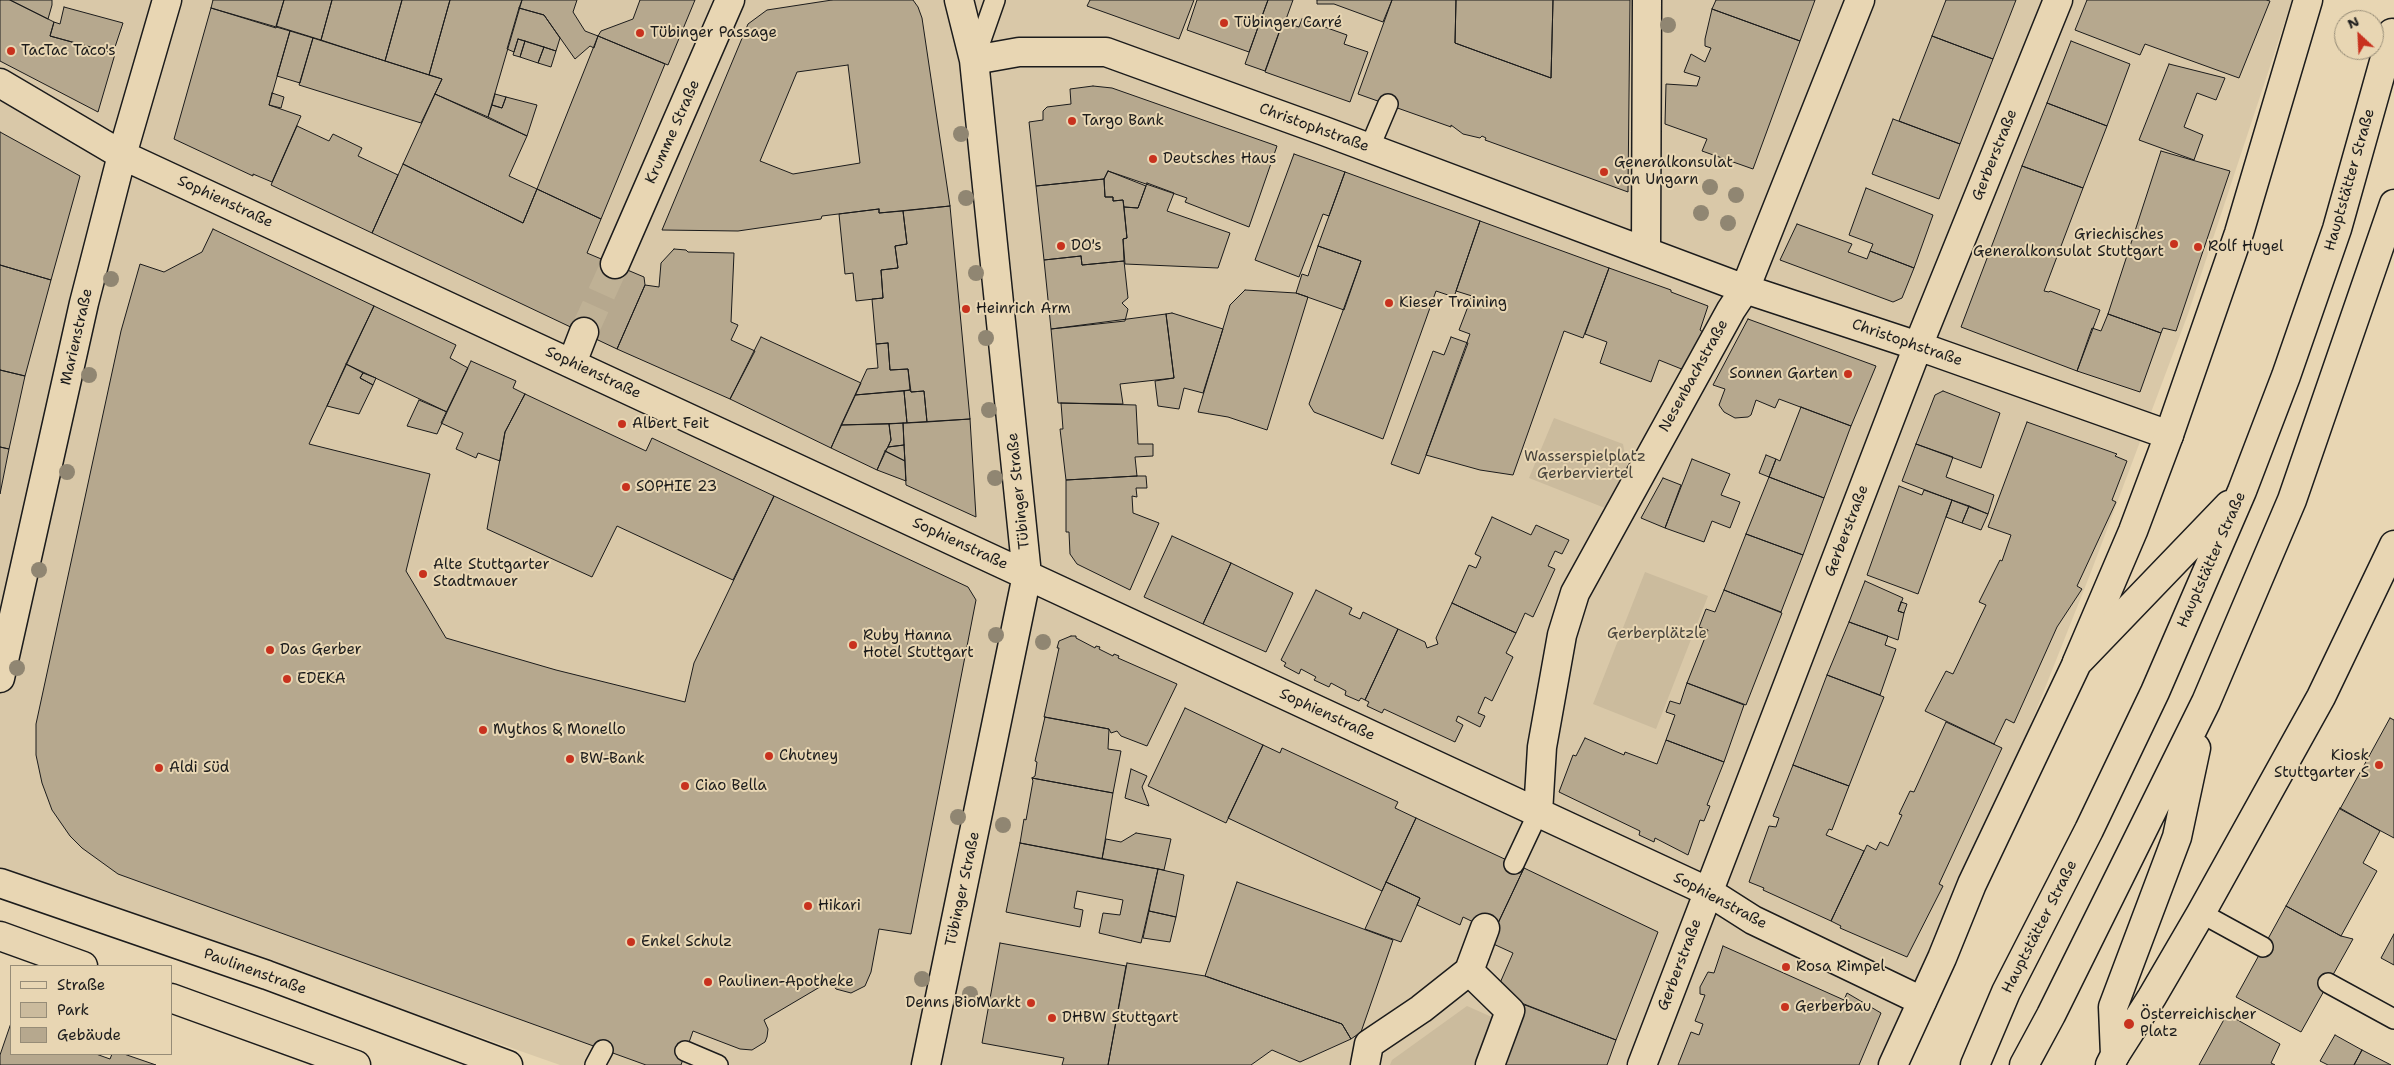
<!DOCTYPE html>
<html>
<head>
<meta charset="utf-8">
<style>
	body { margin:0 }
	#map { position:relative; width:2394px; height:1065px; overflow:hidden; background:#e8d6b3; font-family:"Shantell Sans",sans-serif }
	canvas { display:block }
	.legend { position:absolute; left:10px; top:965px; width:162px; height:90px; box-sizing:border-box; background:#e8d6b3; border:1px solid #968c77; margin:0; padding:6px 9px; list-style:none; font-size:15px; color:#1c1c1c }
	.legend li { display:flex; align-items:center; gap:10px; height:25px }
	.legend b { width:25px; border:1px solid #968c77 }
	.north { position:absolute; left:2334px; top:10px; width:50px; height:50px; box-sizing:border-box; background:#e8d6b3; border:1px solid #968c77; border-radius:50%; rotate:335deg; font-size:14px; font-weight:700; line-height:20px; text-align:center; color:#1c1c1c }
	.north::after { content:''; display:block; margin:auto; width:18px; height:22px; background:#c8321e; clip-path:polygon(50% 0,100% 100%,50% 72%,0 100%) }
</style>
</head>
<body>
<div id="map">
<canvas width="2394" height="1065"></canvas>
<ul class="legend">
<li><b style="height:6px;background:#e8d6b3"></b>Straße</li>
<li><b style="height:14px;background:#cbbb9d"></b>Park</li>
<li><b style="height:14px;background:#b6a88e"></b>Gebäude</li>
</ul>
<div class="north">N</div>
</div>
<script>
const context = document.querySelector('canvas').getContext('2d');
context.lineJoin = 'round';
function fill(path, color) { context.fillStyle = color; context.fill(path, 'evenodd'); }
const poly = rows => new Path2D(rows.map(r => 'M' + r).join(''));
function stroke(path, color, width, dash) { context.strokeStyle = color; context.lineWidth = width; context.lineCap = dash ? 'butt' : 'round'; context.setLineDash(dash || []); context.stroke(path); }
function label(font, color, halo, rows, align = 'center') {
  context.font = font + ' "Shantell Sans",sans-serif'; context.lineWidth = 4; context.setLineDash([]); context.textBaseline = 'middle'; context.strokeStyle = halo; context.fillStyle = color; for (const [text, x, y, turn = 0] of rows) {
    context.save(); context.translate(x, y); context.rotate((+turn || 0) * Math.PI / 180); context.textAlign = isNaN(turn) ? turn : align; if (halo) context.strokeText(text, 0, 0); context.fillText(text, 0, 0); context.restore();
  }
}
fill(poly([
	[0,0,2292,0,2188,314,2091,572,1908,1034,1894,1065,560,1065,0,868]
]), '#d9c8a8');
fill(poly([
	[1554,418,1623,444,1628,470,1610,510,1529,478],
	[1645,572,1708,596,1656,729,1593,704],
	[1467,1006,1494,1018,1477,1065,1390,1065,1392,1060]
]), '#cbbb9d');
const building = poly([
	[0,0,10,0,54,22,50,36,115,54,98,112,0,61,0,0],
	[10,0,52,0,52,5,48,19,10,0],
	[213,0,284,0,276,28,211,8,213,0],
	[284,0,332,0,321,40,276,26,284,0],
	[332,0,402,0,385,61,321,40,332,0],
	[402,0,450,0,429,75,385,61,402,0],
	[450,0,522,0,488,117,435,94,442,79,429,75,450,0],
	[522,0,577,0,573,12,585,31,598,36,594,48,590,46,575,59,544,15,519,8,522,0],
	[640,0,695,0,668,65,598,36,601,31,633,19,640,0],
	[832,0,913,0,918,7,922,18,950,206,879,213,879,209,822,216,821,219,738,231,662,230,748,24,767,10,832,0],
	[848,65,860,163,793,174,760,161,797,72,848,65],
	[1090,0,1194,0,1179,39,1087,6,1090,0],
	[1197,0,1268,0,1249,52,1187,30,1197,0],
	[1268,0,1293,0,1285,22,1282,24,1262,16,1268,0],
	[1317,0,1392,0,1383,22,1334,4,1317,4,1317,0],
	[1392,0,1456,0,1455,43,1551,78,1553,0,1630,0,1628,192,1485,140,1486,138,1482,136,1480,138,1463,134,1451,125,1451,127,1358,94,1392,0],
	[1456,0,1553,0,1551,78,1455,43,1456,0],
	[1716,0,1815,0,1800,41,1712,9,1716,0],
	[1946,0,2016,0,1993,59,1932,36,1946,0],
	[2087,0,2266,0,2270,1,2239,78,2145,44,2140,55,2075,30,2087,0],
	[64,7,123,23,113,53,50,36,54,22,60,24,64,7],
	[211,8,290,31,269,105,301,116,272,182,253,174,253,176,174,139,211,8],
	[519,8,544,15,560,38,556,51,518,39,514,52,507,49,519,8],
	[1712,9,1800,41,1753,169,1702,151,1707,139,1665,124,1666,84,1697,86,1700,77,1684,72,1691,54,1705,62,1711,48,1705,46,1705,39,1712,9],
	[1262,16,1282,24,1265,71,1245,64,1262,16],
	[1302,19,1347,35,1344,44,1368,52,1350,102,1265,72,1283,22,1299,27,1302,19],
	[290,31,313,38,300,83,277,76,290,31],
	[598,36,665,64,601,219,537,189,598,36],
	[1932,36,1993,59,1960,144,1899,121,1932,36],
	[313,38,442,79,421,123,299,85,313,38],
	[518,39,525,41,520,57,513,55,518,39],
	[525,41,544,47,538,63,520,57,525,41],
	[2071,41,2130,64,2107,126,2047,103,2071,41],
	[544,47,556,51,551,67,538,63,544,47],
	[2169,64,2225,78,2216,100,2197,93,2184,127,2203,135,2194,160,2139,140,2169,64],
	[1093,86,1112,88,1277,146,1249,227,1185,202,1187,198,1108,171,1104,179,1036,186,1029,122,1043,120,1043,111,1047,107,1071,104,1070,89,1093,86],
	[272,93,284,97,281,108,269,105,272,93],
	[435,94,527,136,509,176,537,189,523,223,403,164,435,94],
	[495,94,506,97,502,108,492,105,495,94],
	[506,97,537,105,527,136,488,117,492,105,502,108,506,97],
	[2047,103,2107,126,2083,188,2022,166,2047,103],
	[1893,119,1960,144,1939,199,1872,174,1893,119],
	[297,126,329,141,333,134,362,148,358,156,398,175,372,233,271,185,297,126],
	[0,132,80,176,51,280,0,265,0,132],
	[2161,151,2230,171,2176,331,2163,328,2161,333,2108,314,2161,151],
	[1294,154,1345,172,1329,216,1323,214,1299,277,1255,260,1294,154],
	[403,164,523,223,537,189,601,219,587,253,644,277,645,285,617,349,372,233,403,164],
	[2022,166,2083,188,2044,291,2049,292,2050,291,2100,310,2077,371,1961,327,2022,166],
	[1108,171,1146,186,1138,208,1124,207,1123,200,1113,201,1113,197,1105,197,1104,179,1108,171],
	[1345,172,1480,221,1454,297,1436,291,1383,439,1314,412,1309,404,1361,261,1318,246,1345,172],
	[1104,179,1105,197,1113,197,1113,201,1123,200,1127,238,1123,239,1124,261,1082,265,1081,256,1044,260,1036,186,1104,179],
	[1147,183,1174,193,1167,211,1230,233,1218,268,1125,264,1123,239,1127,238,1124,207,1138,208,1147,183],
	[1866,188,1933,215,1914,268,1870,251,1873,244,1849,235,1866,188],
	[950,206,970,419,927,422,924,391,911,392,908,369,890,370,888,343,876,344,872,299,883,298,881,270,898,268,895,246,907,244,903,211,950,206],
	[879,209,879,213,903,211,907,244,895,246,898,268,881,270,883,298,856,301,853,273,845,274,839,214,879,209],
	[1480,221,1609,268,1583,338,1564,331,1513,475,1480,470,1426,455,1470,334,1459,330,1472,296,1456,291,1480,221],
	[1797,224,1852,244,1848,252,1867,259,1870,251,1914,268,1902,298,1893,302,1780,260,1797,224],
	[213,229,374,306,309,444,430,474,406,571,446,638,556,670,685,702,694,663,774,496,968,587,976,600,911,934,879,929,871,972,865,986,851,993,836,989,830,981,764,1020,768,1029,767,1037,765,1042,752,1050,740,1049,693,1031,681,1065,646,1065,118,874,82,848,70,836,52,810,42,783,36,755,36,724,121,331,140,264,164,272,202,252,213,229],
	[1318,246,1361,261,1344,310,1296,293,1302,274,1308,276,1318,246],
	[674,249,686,250,688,252,734,253,731,322,738,325,731,340,755,351,730,399,617,349,645,285,659,287,661,263,674,249],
	[1081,256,1082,265,1124,261,1128,298,1122,303,1128,309,1125,321,1051,329,1044,260,1081,256],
	[0,265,51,280,25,376,0,370,0,265],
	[1609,268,1671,290,1671,292,1708,306,1700,330,1703,332,1684,370,1659,360,1651,382,1600,363,1607,342,1585,334,1609,268],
	[1245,290,1296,293,1308,297,1267,430,1228,417,1198,412,1230,305,1245,290],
	[374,306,456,345,450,358,468,368,447,412,346,364,374,306],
	[1172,313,1223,329,1203,393,1184,388,1179,409,1158,406,1155,381,1174,378,1166,314,1172,313],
	[1166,314,1174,378,1120,384,1123,404,1058,403,1051,329,1166,314],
	[2108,314,2161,333,2140,392,2077,371,2092,328,2101,331,2108,314],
	[1748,319,1876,366,1851,426,1779,399,1775,408,1756,400,1751,415,1748,417,1735,418,1724,412,1719,405,1725,389,1713,385,1748,319],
	[761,337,861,383,831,448,730,399,761,337],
	[1451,337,1468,343,1419,474,1391,464,1433,351,1444,355,1451,337],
	[888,343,890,370,908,369,910,390,855,395,867,369,878,368,876,344,888,343],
	[471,361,516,381,513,388,525,394,505,432,500,461,478,453,476,458,456,449,463,433,441,423,471,361],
	[346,364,363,373,360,378,373,385,359,414,327,406,346,364],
	[0,370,25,376,9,449,0,447,0,370],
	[363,373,376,378,373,385,360,378,363,373],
	[910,390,911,392,924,391,927,422,907,423,904,391,910,390],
	[904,391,907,423,841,425,855,395,904,391],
	[1943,391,2000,413,1981,468,1916,444,1935,395,1943,391],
	[525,394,646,451,652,438,774,496,733,580,617,526,592,577,487,529,505,432,525,394],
	[419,400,447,412,437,434,407,426,419,400],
	[1061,403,1136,405,1138,444,1153,444,1153,456,1135,457,1137,476,1066,480,1060,429,1063,429,1061,403],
	[1801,407,1851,426,1824,498,1769,477,1776,459,1780,461,1801,407],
	[970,419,976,517,906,485,903,423,970,419],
	[2027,422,2117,454,2115,456,2127,461,2112,500,2116,502,2077,586,2082,589,2057,627,2014,723,2006,719,1994,744,1925,711,1946,671,1953,674,1986,605,1979,602,2000,560,2002,561,2011,535,1988,527,2027,422],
	[903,423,904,445,888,447,891,440,889,424,903,423],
	[889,424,891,440,877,470,831,448,841,425,889,424],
	[1916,444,1953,457,1946,477,1994,495,1988,514,1902,481,1916,444],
	[904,445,905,461,885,451,888,447,904,445],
	[0,447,9,449,0,494,0,447],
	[885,451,905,461,906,481,877,470,885,451],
	[1766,455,1776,459,1769,477,1759,473,1766,455],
	[1692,459,1730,474,1721,495,1740,502,1730,528,1712,521,1704,542,1665,528,1692,459],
	[1137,476,1146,476,1147,488,1136,488,1137,497,1132,496,1133,513,1159,523,1130,590,1077,564,1070,554,1069,532,1066,532,1066,480,1137,476],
	[1769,477,1824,498,1803,555,1746,534,1769,477],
	[1663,478,1681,485,1665,528,1641,518,1663,478],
	[1899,486,1922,495,1924,490,1952,500,1918,594,1867,575,1899,486],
	[1952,500,1969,506,1962,523,1946,517,1952,500],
	[1969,506,1988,514,1981,530,1962,523,1969,506],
	[1492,517,1531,535,1536,525,1569,540,1562,554,1555,551,1548,566,1555,569,1533,617,1525,613,1516,633,1452,603,1469,565,1476,568,1481,557,1475,554,1492,517],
	[1746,534,1803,555,1781,612,1724,590,1746,534],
	[1172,536,1231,563,1203,624,1144,597,1172,536],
	[1231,563,1293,593,1266,652,1203,624,1231,563],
	[1865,581,1903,598,1898,611,1904,613,1898,640,1849,622,1865,581],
	[1316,590,1352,608,1349,614,1360,619,1363,612,1398,629,1365,700,1361,698,1359,701,1345,695,1346,691,1331,683,1329,687,1314,680,1316,677,1301,669,1299,674,1284,666,1286,663,1281,660,1316,590],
	[1724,590,1782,613,1746,705,1687,683,1708,630,1699,627,1706,609,1715,612,1724,590],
	[1901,602,1907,604,1904,613,1898,611,1901,602],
	[1452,603,1516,633,1506,653,1513,657,1492,701,1485,697,1478,713,1485,716,1480,727,1458,716,1456,721,1463,725,1455,742,1384,709,1382,713,1367,706,1369,702,1365,700,1398,629,1425,642,1427,648,1438,644,1436,638,1452,603],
	[1849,622,1888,636,1885,645,1896,649,1880,695,1827,675,1849,622],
	[1071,636,1076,636,1076,638,1095,648,1096,646,1100,647,1099,649,1113,656,1114,654,1119,656,1118,658,1177,684,1147,746,1121,736,1117,731,1111,733,1109,729,1044,717,1059,648,1057,648,1059,641,1071,636],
	[1827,675,1884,697,1849,786,1793,765,1827,675],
	[1687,683,1744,705,1724,762,1666,740,1675,715,1666,712,1670,701,1680,704,1687,683],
	[1185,708,1263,745,1226,823,1148,786,1185,708],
	[1045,717,1109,729,1108,749,1121,751,1113,793,1032,778,1035,776,1037,762,1035,761,1045,717],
	[2390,718,2394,720,2394,838,2340,809,2390,718],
	[1946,722,2002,748,1939,884,1943,886,1907,957,1840,928,1841,926,1831,921,1867,845,1876,850,1880,842,1888,846,1902,815,1899,814,1910,791,1914,792,1946,722],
	[1585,738,1624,755,1625,752,1657,764,1666,740,1724,762,1707,805,1710,806,1704,821,1700,820,1688,855,1655,838,1654,842,1639,835,1640,831,1559,792,1573,755,1576,756,1585,738],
	[1263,745,1280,753,1282,748,1398,802,1395,808,1416,818,1382,891,1228,818,1263,745],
	[1793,765,1849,786,1832,830,1829,829,1826,835,1864,851,1831,921,1763,890,1764,888,1749,882,1769,826,1776,827,1779,818,1773,816,1793,765],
	[1131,769,1147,776,1142,787,1149,806,1125,798,1131,769],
	[1032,778,1113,793,1102,859,1020,843,1024,819,1026,820,1033,781,1032,778],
	[2340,808,2380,831,2363,863,2377,871,2341,936,2286,906,2340,808],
	[1416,818,1524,868,1494,932,1463,917,1460,925,1417,905,1420,898,1386,882,1416,818],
	[1136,833,1171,839,1164,870,1102,859,1106,839,1121,842,1136,833],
	[1020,843,1158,869,1141,943,1099,933,1103,913,1120,915,1123,900,1077,891,1074,908,1083,910,1080,927,1006,912,1020,843],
	[1524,868,1658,932,1616,1040,1506,997,1500,983,1513,953,1489,942,1524,868],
	[1158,869,1184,875,1176,917,1149,911,1158,869],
	[1237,882,1393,940,1361,1032,1351,1039,1342,1024,1205,976,1237,882],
	[1386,882,1420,898,1401,942,1365,929,1386,882],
	[2286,906,2341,936,2353,939,2301,1032,2236,997,2286,906],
	[1149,911,1176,917,1170,942,1143,938,1149,911],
	[2394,934,2394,965,2381,958,2394,934],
	[1000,943,1126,966,1108,1065,1062,1065,1064,1058,982,1043,1000,943],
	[1723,946,1844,1000,1847,993,1881,1013,1859,1065,1678,1065,1691,1032,1699,1035,1703,1024,1695,1021,1705,995,1700,994,1700,987,1708,972,1714,973,1723,946],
	[1127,963,1205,976,1342,1024,1351,1039,1300,1062,1272,1050,1251,1065,1108,1065,1127,963],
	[1525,1005,1616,1040,1607,1065,1496,1065,1511,1041,1525,1005],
	[2227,1014,2280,1044,2271,1063,2275,1065,2199,1065,2227,1014],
	[11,1023,11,1054,96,1054,110,1059,112,1054,124,1054,156,1065,0,1065,0,1055,11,1023],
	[2335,1035,2362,1050,2354,1065,2328,1065,2320,1061,2335,1035],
	[2362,1050,2391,1065,2354,1065,2362,1050]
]);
fill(building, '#b6a88e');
stroke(building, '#1c1c1c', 1);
stroke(poly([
	[584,332,615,264]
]), '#bfb195', 28, [28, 14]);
const lane = poly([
	[974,60,995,0],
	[1369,149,1388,104],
	[1514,864,1538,813],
	[2201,913,2263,947],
	[2328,983,2394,1019],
	[685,1051,718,1065],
	[595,1065,603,1050]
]);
const street = poly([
	[974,60,1019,52,1106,52,1324,131,1745,289,1918,346,2169,435],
	[0,83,122,155,1709,892,1753,920,1922,1001],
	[1646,251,1647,0],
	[615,264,730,0],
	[572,363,584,332],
	[0,678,84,303,122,155,167,0],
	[1538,813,1542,747,1562,635,1575,593,1731,310,1745,289,1860,0],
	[1469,971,1510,1011,1490,1065],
	[926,1065,1027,575,974,60,959,0],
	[1365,1065,1369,1044,1421,1009,1469,971,1485,928],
	[1642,1065,1918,346,2058,0]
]);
const secondary = poly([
	[2077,662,2133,531,2169,435,2239,233,2308,0],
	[2115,1055,2152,997,2201,913,2321,697,2394,545]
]);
const primary = poly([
	[0,883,267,975,508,1065],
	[0,936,83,966],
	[171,998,356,1065],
	[1893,1065,1942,958,1972,884,2077,663,2229,505],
	[1975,1065,2006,992,2089,830,2155,692,2242,491,2286,376,2337,229,2392,33],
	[2024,1065,2051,1015,2206,702,2292,500,2394,204],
	[2110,1065,2115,1055,2113,1007,2177,837,2196,748]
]);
stroke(lane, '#1c1c1c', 22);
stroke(street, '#1c1c1c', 31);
stroke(secondary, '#1c1c1c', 31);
stroke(primary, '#1c1c1c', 31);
stroke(lane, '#e8d6b3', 19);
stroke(street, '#e8d6b3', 28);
stroke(secondary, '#e8d6b3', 28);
stroke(primary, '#e8d6b3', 28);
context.fillStyle = '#908672';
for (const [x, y] of [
	[1668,25],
	[961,134],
	[1710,187],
	[1736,195],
	[966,198],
	[1701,213],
	[1728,223],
	[976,273],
	[111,279],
	[986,338],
	[89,375],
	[989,410],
	[67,472],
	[995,478],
	[39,570],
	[996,635],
	[1043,642],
	[17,668],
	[958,817],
	[1003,825],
	[922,979],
	[970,994]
]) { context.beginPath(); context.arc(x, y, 8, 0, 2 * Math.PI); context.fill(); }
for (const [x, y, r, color] of [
	[1224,23,5,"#c8321e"],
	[640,33,5,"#c8321e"],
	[11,51,5,"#c8321e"],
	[1072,121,5,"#c8321e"],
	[1153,159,5,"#c8321e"],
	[1604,172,5,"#c8321e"],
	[2174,244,5,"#c8321e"],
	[1061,246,5,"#c8321e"],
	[2198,247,5,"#c8321e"],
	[1389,303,5,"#c8321e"],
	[966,309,5,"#c8321e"],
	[1848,374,5,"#c8321e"],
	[622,424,5,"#c8321e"],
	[626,487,5,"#c8321e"],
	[423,574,5,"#c8321e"],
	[853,645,5,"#c8321e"],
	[270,650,5,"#c8321e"],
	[287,679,5,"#c8321e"],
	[483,730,5,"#c8321e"],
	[769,756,5,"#c8321e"],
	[570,759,5,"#c8321e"],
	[2379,765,5,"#c8321e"],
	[159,768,5,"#c8321e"],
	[685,786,5,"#c8321e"],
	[808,906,5,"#c8321e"],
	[631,942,5,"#c8321e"],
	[1786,967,5,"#c8321e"],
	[708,982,5,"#c8321e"],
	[1031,1003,5,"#c8321e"],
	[1785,1007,5,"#c8321e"],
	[1052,1018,5,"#c8321e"],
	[2129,1024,6,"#c8321e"]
]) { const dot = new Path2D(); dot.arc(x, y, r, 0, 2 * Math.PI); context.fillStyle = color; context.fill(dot); stroke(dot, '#e8d6b3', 2); }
label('15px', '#1c1c1c', '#e8d6b3', [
	["Tübinger Carré",1234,23],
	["Tübinger Passage",650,33],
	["TacTac Taco's",21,51],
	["Targo Bank",1082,121],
	["Deutsches Haus",1163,159],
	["Generalkonsulat",1614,163],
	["von Ungarn",1614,180],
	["Griechisches",2164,235,"right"],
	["Generalkonsulat Stuttgart",2164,252,"right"],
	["DO's",1071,246],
	["Rolf Hugel",2208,247],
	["Kieser Training",1399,303],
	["Heinrich Arm",976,309],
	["Sonnen Garten",1838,374,"right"],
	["Albert Feit",632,424],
	["SOPHIE 23",636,487],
	["Alte Stuttgarter",433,565],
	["Stadtmauer",433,582],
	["Ruby Hanna",863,636],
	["Hotel Stuttgart",863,653],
	["Das Gerber",280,650],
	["EDEKA",297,679],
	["Mythos & Monello",493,730],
	["Chutney",779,756],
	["Kiosk",2369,756,"right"],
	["Stuttgarter S",2369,773,"right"],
	["BW-Bank",580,759],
	["Aldi Süd",169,768],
	["Ciao Bella",695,786],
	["Hikari",818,906],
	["Enkel Schulz",641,942],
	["Rosa Rimpel",1796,967],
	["Paulinen-Apotheke",718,982],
	["Denns BioMarkt",1021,1003,"right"],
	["Gerberbau",1795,1007],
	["Österreichischer",2140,1015],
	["Platz",2140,1032],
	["DHBW Stuttgart",1062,1018]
], 'left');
label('15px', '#1c1c1c', '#e8d6b3', [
	["Christophstraße",1314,128,20],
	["Krumme Straße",673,132,-66],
	["Gerberstraße",1995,155,-68],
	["Hauptstätter Straße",2350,180,-74],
	["Sophienstraße",225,202,25],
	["Marienstraße",77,337,-77],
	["Christophstraße",1907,343,19],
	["Sophienstraße",593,373,25],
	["Nesenbachstraße",1694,376,-61],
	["Tübinger Straße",1019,491,-96],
	["Gerberstraße",1847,531,-69],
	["Sophienstraße",960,544,25],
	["Hauptstätter Straße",2212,560,-66],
	["Sophienstraße",1327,715,25],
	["Tübinger Straße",963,889,-78],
	["Sophienstraße",1720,901,28],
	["Hauptstätter Straße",2040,927,-63],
	["Gerberstraße",1680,965,-69],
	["Paulinenstraße",255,972,20]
]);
label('15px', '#48443c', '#e8d6b3', [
	["Wasserspielplatz",1585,457],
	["Gerberviertel",1585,474],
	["Gerberplätzle",1657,634]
]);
</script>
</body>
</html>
